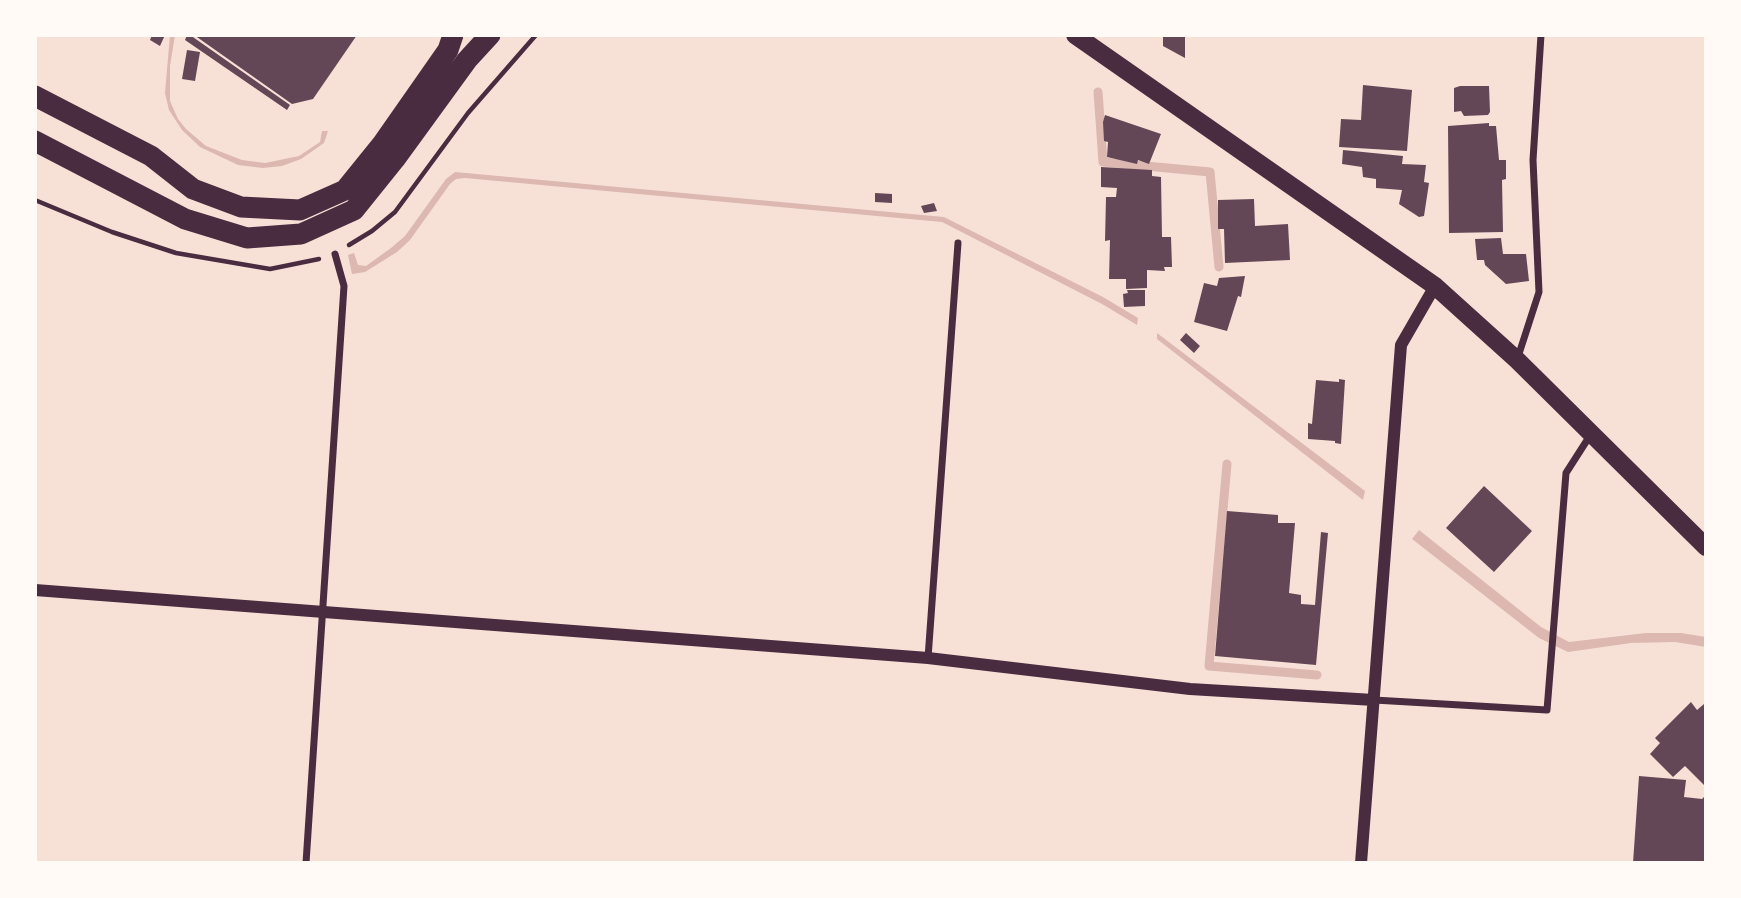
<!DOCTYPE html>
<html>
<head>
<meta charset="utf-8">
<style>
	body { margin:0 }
	#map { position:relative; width:1741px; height:898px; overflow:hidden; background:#f7e1d7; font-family:"Playfair Display",serif }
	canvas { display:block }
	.frame { position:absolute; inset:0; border:37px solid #fffaf5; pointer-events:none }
</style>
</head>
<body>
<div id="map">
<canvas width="1741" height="898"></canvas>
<div class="frame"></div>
</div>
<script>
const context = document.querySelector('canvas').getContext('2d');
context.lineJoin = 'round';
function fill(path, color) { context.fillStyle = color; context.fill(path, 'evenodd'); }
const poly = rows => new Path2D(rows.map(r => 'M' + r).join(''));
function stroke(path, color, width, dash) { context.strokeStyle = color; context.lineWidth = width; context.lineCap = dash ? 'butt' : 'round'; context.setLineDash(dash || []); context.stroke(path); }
fill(poly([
	[170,35,175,35,170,66,170,101,178,119,186,129,206,146,242,160,265,163,299,156,320,142,322,131,328,131,324,143,301,159,282,166,263,168,238,165,200,147,182,130,169,110,165,93],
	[455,172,944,217,1103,297,1138,318,1137,325,1102,304,942,222,465,178,456,179,450,184,410,240,397,252,365,272,352,274,348,255,354,253,358,265,366,266,391,248,405,236,446,179],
	[1157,333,1365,491,1363,500,1157,339],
	[1419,530,1541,627,1569,642,1646,633,1681,633,1706,637,1706,647,1675,642,1631,643,1568,652,1539,638,1412,539]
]), '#dcb8b0');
stroke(poly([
	[1098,92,1103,162,1210,172,1219,267],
	[1227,464,1209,666,1317,675]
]), '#dcb8b0', 9);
fill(poly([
	[152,35,165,35,160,46,150,40],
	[187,35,190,35,290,105,287,110,185,40],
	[194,35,357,35,313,99,292,104],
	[1163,35,1185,35,1185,58,1163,46],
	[187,50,200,52,195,81,182,79],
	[1363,85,1412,90,1407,151,1339,147,1341,119,1361,120],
	[1460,86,1489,86,1490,112,1488,115,1464,116,1461,111,1454,112,1454,88],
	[1105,115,1161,134,1149,164,1138,160,1137,164,1107,157,1108,142,1104,141,1103,122],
	[1489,123,1489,126,1496,126,1499,160,1506,160,1506,179,1502,180,1503,232,1449,233,1448,126],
	[1343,150,1403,156,1402,164,1426,165,1424,182,1429,183,1424,216,1419,217,1399,204,1402,190,1376,188,1376,179,1363,177,1362,167,1342,164],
	[1101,167,1152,170,1152,176,1161,177,1162,237,1171,237,1172,267,1164,267,1165,271,1147,270,1147,288,1126,289,1126,279,1109,279,1110,240,1105,241,1106,197,1116,197,1117,188,1101,187],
	[875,193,892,194,892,203,875,202],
	[1254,199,1255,226,1288,224,1290,260,1225,263,1224,229,1218,229,1218,200],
	[934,203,937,211,924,213,921,206],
	[1501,238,1503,254,1526,254,1529,281,1506,284,1485,265,1484,260,1477,260,1475,239],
	[1245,276,1241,297,1238,296,1227,331,1194,322,1204,283,1217,286,1219,278],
	[1127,290,1145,290,1145,306,1124,307,1123,294,1128,293],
	[1186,333,1200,346,1194,353,1180,340],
	[1339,379,1345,380,1341,444,1335,443,1335,441,1308,439,1308,423,1312,424,1316,380,1339,382],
	[1484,486,1532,531,1494,572,1446,528],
	[1227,511,1278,515,1278,523,1295,523,1289,593,1301,595,1301,604,1315,605,1321,532,1328,533,1316,665,1215,656],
	[1691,702,1697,710,1704,704,1706,706,1706,787,1685,766,1673,777,1650,754,1660,743,1655,738],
	[1639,776,1686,780,1684,797,1702,799,1706,795,1706,863,1633,863]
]), '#644757');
stroke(poly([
	[35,200,112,232,176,253,270,269,319,259],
	[349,245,372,231,395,212,468,113,536,35]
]), '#4a2c40', 4.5);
stroke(poly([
	[1517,360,1539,292,1533,160,1541,35],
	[928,658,958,243],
	[1374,700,1547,710,1566,473,1591,434],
	[306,863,344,286,335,254]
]), '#4a2c40', 7);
stroke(poly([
	[35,590,928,658,1190,689,1374,700],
	[1361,863,1401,345,1435,286]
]), '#4a2c40', 12);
stroke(poly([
	[1075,35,1435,286,1517,360,1706,547]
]), '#4a2c40', 18);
stroke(poly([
	[35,96,151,156,193,189,241,207,300,210,345,190,383,143,448,50,453,35],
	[35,141,185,219,247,238,301,234,354,210,395,159,467,60,490,35]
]), '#4a2c40', 21);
</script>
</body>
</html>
